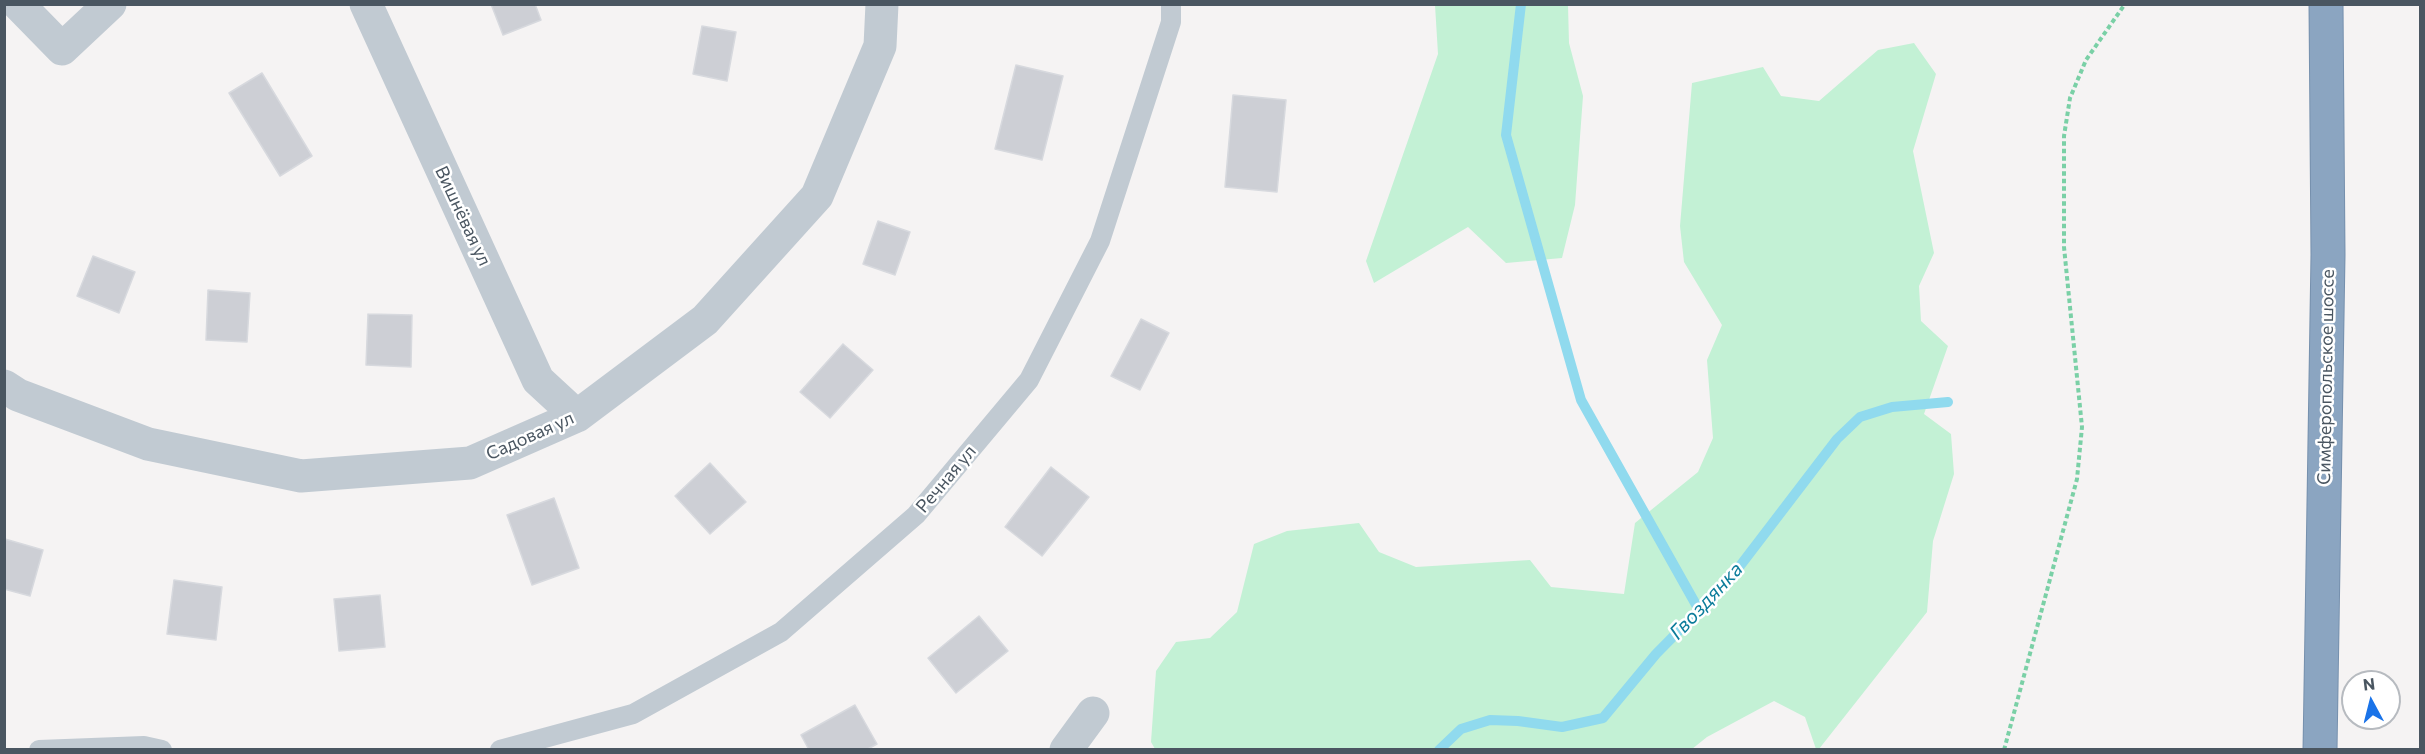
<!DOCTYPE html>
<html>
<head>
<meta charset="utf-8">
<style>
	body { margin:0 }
	#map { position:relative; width:2425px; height:754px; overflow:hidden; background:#f5f3f3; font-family:Commissioner,sans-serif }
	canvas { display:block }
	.frame { position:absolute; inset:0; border:6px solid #4a5661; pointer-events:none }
	.north { position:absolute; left:2341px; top:670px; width:60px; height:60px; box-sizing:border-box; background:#fff; border:2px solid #b7bbc0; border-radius:50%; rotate:353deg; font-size:16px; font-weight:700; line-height:24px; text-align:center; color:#4a5661 }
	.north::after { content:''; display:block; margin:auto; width:21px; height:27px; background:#1a73e8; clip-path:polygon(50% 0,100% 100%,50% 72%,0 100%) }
</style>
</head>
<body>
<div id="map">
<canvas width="2425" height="754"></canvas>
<div class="frame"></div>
<div class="north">N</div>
</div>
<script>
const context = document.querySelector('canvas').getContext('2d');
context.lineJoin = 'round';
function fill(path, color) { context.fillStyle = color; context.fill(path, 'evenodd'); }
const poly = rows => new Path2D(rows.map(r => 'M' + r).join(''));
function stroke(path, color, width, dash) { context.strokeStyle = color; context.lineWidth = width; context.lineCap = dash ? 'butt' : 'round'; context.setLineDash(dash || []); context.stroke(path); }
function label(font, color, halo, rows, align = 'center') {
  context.font = font + ' Commissioner,sans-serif'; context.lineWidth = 5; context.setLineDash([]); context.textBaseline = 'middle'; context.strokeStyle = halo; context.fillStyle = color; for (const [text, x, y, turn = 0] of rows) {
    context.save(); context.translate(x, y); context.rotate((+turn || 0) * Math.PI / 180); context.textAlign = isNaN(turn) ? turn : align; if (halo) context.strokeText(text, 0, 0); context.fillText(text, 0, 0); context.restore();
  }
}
fill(poly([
	[1435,5,1568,5,1569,43,1583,96,1575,205,1562,258,1506,263,1468,227,1374,283,1366,261,1438,54],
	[1914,43,1936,74,1913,151,1934,253,1919,286,1921,321,1948,346,1924,414,1951,434,1954,474,1933,541,1927,612,1819,749,1816,749,1805,717,1774,701,1707,737,1692,749,1155,749,1151,742,1156,671,1176,642,1210,638,1237,612,1254,544,1287,531,1359,523,1379,552,1416,567,1530,560,1551,587,1624,594,1635,523,1698,472,1713,438,1707,360,1722,325,1684,262,1680,226,1692,83,1763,67,1781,96,1819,101,1878,50]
]), '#c3f1d5');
stroke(poly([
	[1521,4,1506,135,1581,400,1699,610],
	[1439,750,1461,729,1490,720,1518,721,1562,727,1603,718,1656,654,1730,579,1837,439,1860,417,1892,407,1948,402]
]), '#90daee', 10);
const building = poly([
	[491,4,535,4,541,20,503,35,491,4],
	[702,26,736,32,727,81,693,74,702,26],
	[1016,65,1063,76,1042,160,995,149,1016,65],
	[262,73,312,156,280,176,229,93,262,73],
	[1233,95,1286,100,1277,192,1225,187,1233,95],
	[878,221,910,232,895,275,863,264,878,221],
	[93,256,135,272,119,313,77,296,93,256],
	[208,290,250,293,247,342,206,340,208,290],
	[368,314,412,315,411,367,366,365,368,314],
	[1141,319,1169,333,1140,390,1111,376,1141,319],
	[843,344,873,370,830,418,800,392,843,344],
	[710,463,746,502,710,534,675,496,710,463],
	[1051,467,1089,497,1042,556,1005,527,1051,467],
	[554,498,579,568,532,585,507,515,554,498],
	[5,539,43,550,30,596,4,589,5,539],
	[174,580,222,587,216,640,167,634,174,580],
	[380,595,385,647,339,651,334,599,380,595],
	[979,616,1008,651,956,693,928,658,979,616],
	[855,705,877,744,866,750,809,750,801,735,855,705]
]);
fill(building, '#cdcfd5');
stroke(building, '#d7d9de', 1.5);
const highway = poly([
	[2320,750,2328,255,2326,4]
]);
stroke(highway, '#7690ad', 35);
stroke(poly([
	[2004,750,2077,479,2082,427,2064,247,2064,136,2070,98,2086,60,2125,4]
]), '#7ad0a6', 4, [4.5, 3]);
stroke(poly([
	[39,750,144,746,162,750],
	[500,750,633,714,781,632,916,515,1029,380,1100,241,1171,22,1171,4]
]), '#c1cad2', 20);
stroke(poly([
	[18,4,62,49,110,4],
	[366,4,538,380,577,416],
	[4,386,18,395,148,444,301,476,470,463,577,416,705,320,817,196,880,46,882,4],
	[1066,750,1093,713]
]), '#c1cad2', 33);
stroke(highway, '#8ba5c1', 33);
label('18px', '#4a5661', '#fff', [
	["Вишнёвая ул",463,216,65],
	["Симферопольское шоссе",2326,377,-89],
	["Садовая ул",530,436,-24],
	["Речная ул",946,479,-50]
]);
label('italic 20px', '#0c7c9b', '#fff', [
	["Гвоздянка",1706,601,-47]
]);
</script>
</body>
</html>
